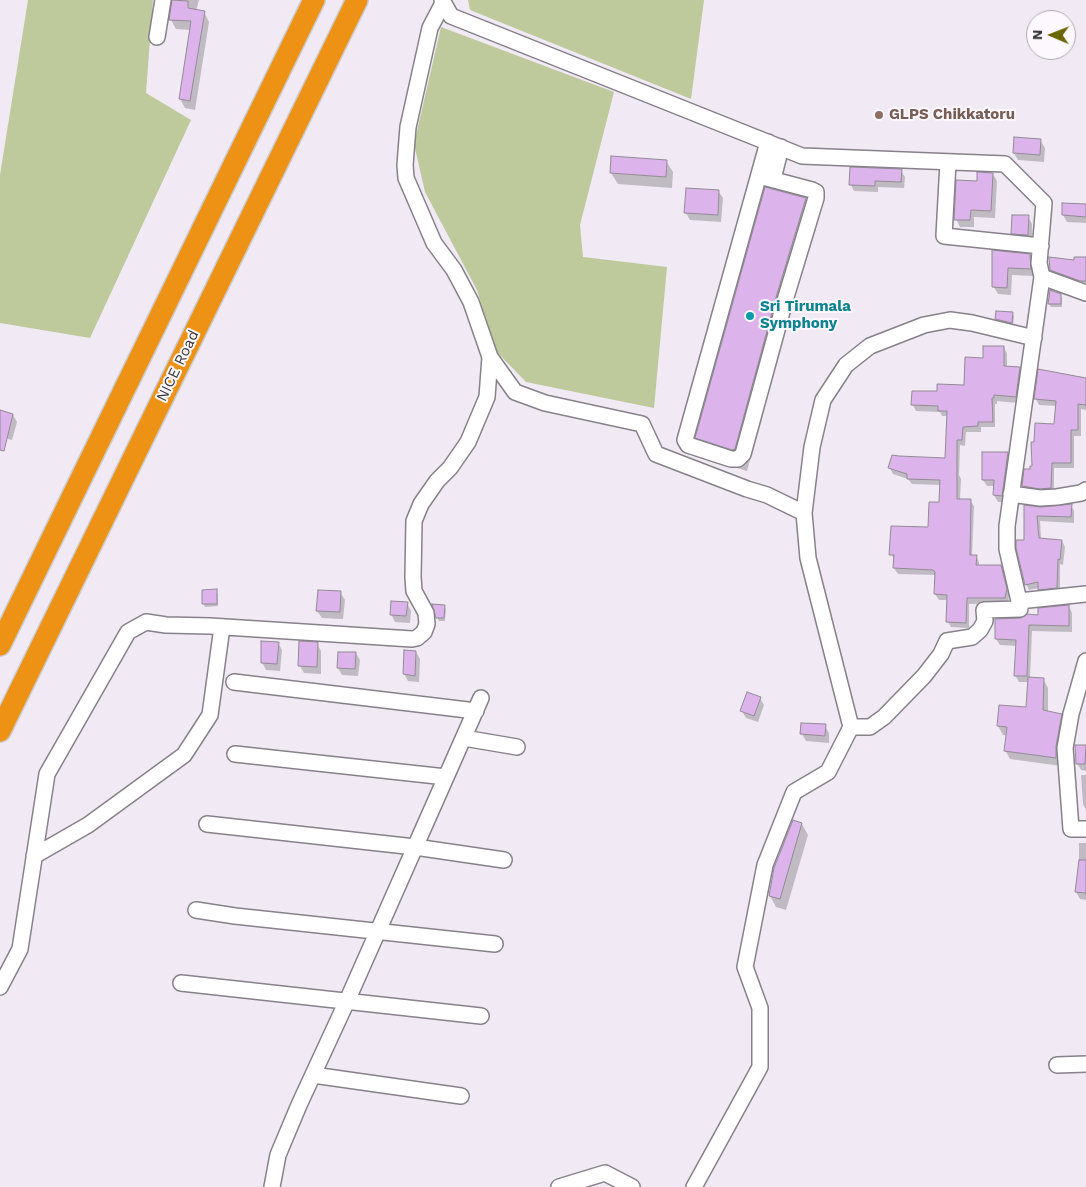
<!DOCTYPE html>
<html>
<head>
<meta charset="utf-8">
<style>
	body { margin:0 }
	#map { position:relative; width:1086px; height:1187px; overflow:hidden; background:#f1e9f4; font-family:"Work Sans",sans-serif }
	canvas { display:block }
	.north { position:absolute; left:1026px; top:10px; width:50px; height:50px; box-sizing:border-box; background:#fcf8fe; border:1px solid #aeabb0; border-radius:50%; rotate:271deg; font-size:14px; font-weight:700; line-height:20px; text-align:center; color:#39373a }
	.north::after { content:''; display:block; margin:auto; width:18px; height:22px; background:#6a6600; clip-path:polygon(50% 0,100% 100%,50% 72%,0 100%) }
</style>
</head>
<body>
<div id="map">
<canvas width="1086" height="1187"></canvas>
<div class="north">N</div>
</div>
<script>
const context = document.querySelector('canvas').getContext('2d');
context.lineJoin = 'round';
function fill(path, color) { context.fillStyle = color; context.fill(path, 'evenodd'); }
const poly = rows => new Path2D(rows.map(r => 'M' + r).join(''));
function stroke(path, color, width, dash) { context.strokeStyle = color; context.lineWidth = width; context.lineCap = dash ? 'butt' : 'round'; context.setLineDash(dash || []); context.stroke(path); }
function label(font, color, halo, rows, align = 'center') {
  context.font = font + ' "Work Sans",sans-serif'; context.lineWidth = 4; context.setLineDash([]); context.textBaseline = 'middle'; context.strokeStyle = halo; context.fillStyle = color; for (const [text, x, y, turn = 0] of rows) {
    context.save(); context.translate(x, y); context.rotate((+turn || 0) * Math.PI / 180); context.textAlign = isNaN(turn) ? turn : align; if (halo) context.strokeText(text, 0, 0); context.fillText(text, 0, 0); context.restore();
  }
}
fill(poly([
	[28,0,153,0,146,93,191,120,90,338,0,323,0,175],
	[468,0,704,0,691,99,470,10],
	[441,27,614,92,580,225,583,257,667,267,654,408,526,382,495,350,477,290,425,192,414,144]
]), '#bec99c');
fill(poly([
	[173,0,199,0,196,11,204,12,209,22,195,110,185,108,180,99,191,30,176,29,171,20],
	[1040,140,1045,148,1044,162,1018,160,1014,153],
	[612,157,666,161,673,172,672,188,618,184,611,173],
	[901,171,905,177,904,188,878,187,878,192,854,191,851,185],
	[993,174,997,181,995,218,974,217,974,227,960,227,956,219,978,182],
	[718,191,723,198,721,222,690,220,686,213],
	[805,199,818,222,789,317,747,471,710,460,697,437],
	[1064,204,1086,205,1086,223,1067,222,1063,215],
	[1028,217,1032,224,1032,242,1017,241,1013,233],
	[1030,256,1034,263,1034,276,1012,275,1011,295,998,294,994,287,994,269],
	[1086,258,1086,287,1055,276,1051,270],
	[1060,295,1062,298,1062,307,1051,307,1049,304],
	[1012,313,1014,316,1013,326,999,322,997,319],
	[1004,348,1007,353,1007,367,1019,368,1023,374,1018,403,997,401,997,404,995,404,995,427,981,427,981,432,966,432,965,446,960,445,959,475,961,479,960,500,970,500,974,506,972,556,976,556,979,562,979,566,1000,566,1004,572,1009,595,1008,603,969,604,969,628,951,627,948,622,948,600,939,600,935,594,936,575,898,574,894,568,895,560,891,554,929,528,940,504,941,485,912,484,908,479,893,474,890,468,946,459,948,416,942,416,940,412,916,411,913,405,913,392,938,393,965,387,984,359],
	[1086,379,1086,410,1081,409,1081,436,1074,436,1074,468,1054,468,1054,494,1027,492,1023,486,1055,425,1057,406,1039,405,1036,399],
	[0,412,13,415,17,422,12,440,0,437],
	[1007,453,1011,460,1005,502,998,502,994,495,995,486,987,486,983,480],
	[1071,505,1074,511,1074,523,1040,521,1041,539,1062,541,1065,547,1063,565,1060,564,1060,593,1043,595,1039,588,1029,590,1026,584,1025,507,1041,509],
	[216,591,218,594,218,606,205,607,203,603],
	[340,592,345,600,343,619,322,618,317,611],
	[407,603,411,611,410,623,395,622,391,614],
	[444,606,446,609,445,621,439,621,437,617],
	[1069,606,1072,613,1072,632,1032,631,1030,679,1043,679,1048,688,1048,713,1061,715,1066,724,1061,766,1010,759,1005,750,1007,735,1003,735,998,726,1028,709,1029,682,1019,682,1015,675,1017,646,1000,645,996,639,1021,620],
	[278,643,282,650,280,671,266,670,262,662],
	[317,644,321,651,321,674,304,673,300,666],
	[416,652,420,659,419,682,408,681,404,674],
	[356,653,360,660,358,676,342,675,338,668],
	[760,698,764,705,758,722,746,718,742,711],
	[825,726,829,733,829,743,806,741,802,734],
	[1085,747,1086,748,1086,771,1081,770,1077,763],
	[1081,775,1086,775,1086,810,1083,804],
	[802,824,808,835,786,910,776,907,770,896],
	[1079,843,1086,843,1086,900,1080,899,1076,892,1079,871]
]), '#0003');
const building = poly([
	[172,0,188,1,188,8,205,11,190,101,179,99,191,21,169,20,172,0],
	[1014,137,1041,139,1040,155,1013,153,1014,137],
	[611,156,667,160,666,177,610,173,611,156],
	[850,167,902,169,901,182,875,181,875,186,849,185,850,167],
	[977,172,993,173,991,211,971,210,970,220,954,220,956,180,977,181,977,172],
	[765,187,806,198,777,294,735,449,732,450,695,438,765,187],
	[686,188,719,190,718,215,684,213,686,188],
	[1062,203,1086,204,1086,217,1062,215,1062,203],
	[1012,215,1029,215,1028,235,1011,234,1012,215],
	[992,250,1030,254,1031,269,1008,268,1007,288,992,287,992,250],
	[1049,257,1074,260,1074,257,1086,257,1086,281,1080,281,1050,270,1049,257],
	[1050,290,1061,294,1061,304,1048,304,1050,290],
	[996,311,1013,312,1012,323,995,319,996,311],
	[983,346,1004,346,1004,366,1020,367,1016,397,994,395,994,398,992,398,993,422,978,422,978,426,963,427,962,440,957,440,957,499,971,499,970,555,977,555,976,565,1001,565,1007,589,1005,598,967,598,966,623,946,622,947,595,934,594,935,572,933,570,893,568,894,555,889,555,891,526,928,527,929,502,939,502,940,480,907,479,907,474,888,468,892,455,899,456,945,458,947,411,938,411,938,406,911,405,912,391,937,391,937,384,964,385,965,357,983,358,983,346],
	[1038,369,1086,378,1086,405,1078,404,1078,430,1071,430,1071,463,1052,463,1051,488,1040,489,1022,486,1024,469,1030,469,1030,466,1032,466,1031,442,1034,442,1035,423,1054,424,1056,401,1034,399,1038,369],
	[0,410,13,414,4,451,0,450,0,410],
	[982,452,1008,452,1002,496,993,495,994,480,982,480,982,452],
	[1072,504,1071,517,1037,516,1039,538,1062,540,1060,560,1058,559,1057,588,1038,590,1038,582,1025,585,1016,548,1016,540,1024,540,1024,505,1041,507,1072,504],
	[217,589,217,604,202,604,202,590,217,589],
	[318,590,341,591,340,612,316,611,318,590],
	[391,601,408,602,406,616,390,615,391,601],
	[432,604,445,605,444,618,436,618,432,604],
	[1069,605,1069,626,1029,625,1027,676,1014,676,1016,640,995,639,995,619,1021,618,1027,614,1038,615,1038,608,1069,605],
	[261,641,279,642,277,664,261,663,261,641],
	[299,641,318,642,317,667,298,666,299,641],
	[404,650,416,651,415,676,403,674,404,650],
	[338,652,356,652,355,669,337,668,338,652],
	[1028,677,1044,678,1043,710,1062,714,1056,746,1056,758,1004,751,1007,727,997,726,999,705,1026,707,1028,677],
	[747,692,761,697,754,716,740,711,747,692],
	[801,723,826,724,825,736,800,734,801,723],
	[1075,745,1086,745,1085,764,1076,764,1075,745],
	[793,820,802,823,780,899,769,896,774,868,793,820],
	[1079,860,1086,860,1086,893,1075,892,1079,860]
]);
fill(building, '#dcb3eb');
stroke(building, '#918b94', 1);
const minor = poly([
	[442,0,451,16,802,156,1005,164,1044,203,1039,263,1042,277,1007,526,1007,549,1019,601],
	[157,37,163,0],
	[948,162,944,236,1041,246],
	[759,176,812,190,816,192,816,198,786,297,743,454,738,459,731,459,688,445,685,440,768,142],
	[773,179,781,147],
	[1042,277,1086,293],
	[490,357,515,392,545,403,642,424,656,454,747,489,767,495,804,513],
	[1011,494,1040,498,1057,497,1081,493,1086,490],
	[1086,661,1071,714,1065,748,1071,829,1086,829],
	[234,682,476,711],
	[851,727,870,727,884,717,924,676,941,654,947,641,972,637,980,630,985,621,984,610,1020,609,1019,601,1086,594],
	[464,738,517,747],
	[235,754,446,777],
	[207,824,415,847,504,860],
	[34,856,88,825,184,755,210,715,222,627],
	[196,910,235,916,495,944],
	[181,983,481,1016],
	[0,987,20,949,47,774,128,632,146,622,166,625,210,626,412,639,417,638,424,632,427,624,426,613,414,591,413,577,414,521,421,504,437,481,450,468,468,442,487,397,490,357,471,302,454,270,434,243,406,178,405,165,408,127,430,28,443,3],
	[1057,1065,1086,1064],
	[313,1075,461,1096],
	[272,1187,278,1155,299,1105,347,1001,481,698],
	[559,1187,605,1173,632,1187],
	[694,1187,760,1067,760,1008,745,967,765,865,794,792,828,772,851,727,808,558,804,513,812,447,823,400,846,365,870,346,924,325,950,320,972,323,1034,338]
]);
const highway = poly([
	[0,645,314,0],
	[0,731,357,0]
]);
stroke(minor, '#87818a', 18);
stroke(highway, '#cccbcc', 24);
stroke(minor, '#fff', 15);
stroke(highway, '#ed9215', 21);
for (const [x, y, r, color] of [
	[879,115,5,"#8d6e63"],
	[750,316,5,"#0f9aa8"]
]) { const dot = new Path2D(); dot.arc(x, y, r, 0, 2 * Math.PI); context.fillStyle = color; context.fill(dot); stroke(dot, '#fcf8fe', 2); }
label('bold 15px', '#785e54', '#fcf8fe', [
	["GLPS Chikkatoru",889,115]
], 'left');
label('bold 15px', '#0d838f', '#fcf8fe', [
	["Sri Tirumala",760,307],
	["Symphony",760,324]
], 'left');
label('15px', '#39373a', '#fcf8fe', [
	["NICE Road",178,366,-64]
]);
</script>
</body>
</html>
